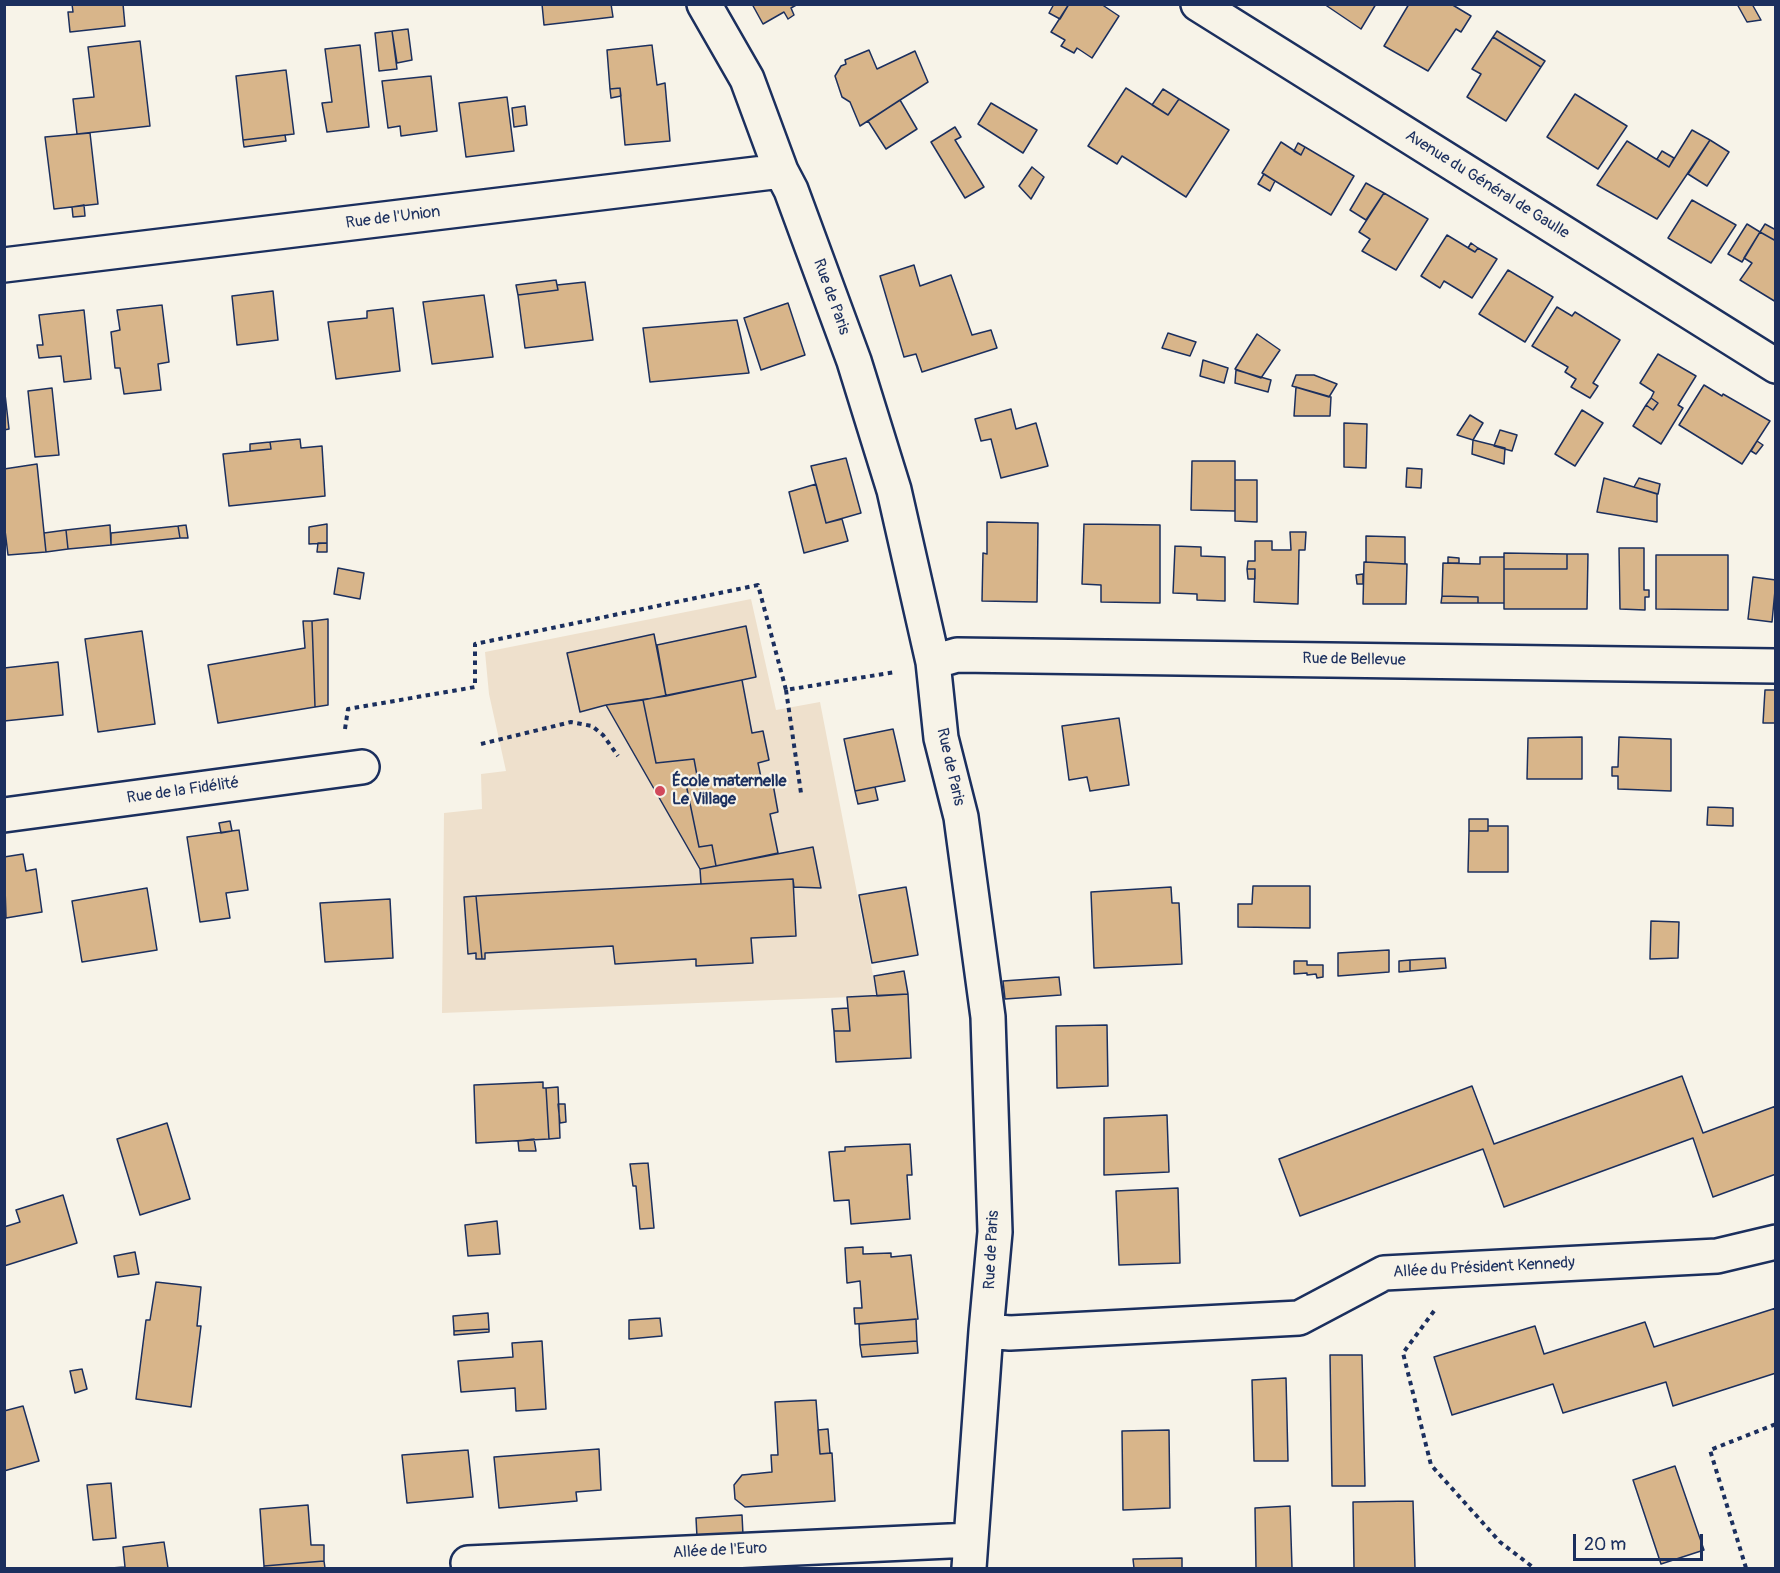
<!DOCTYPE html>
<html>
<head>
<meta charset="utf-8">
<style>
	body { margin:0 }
	#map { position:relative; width:1780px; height:1573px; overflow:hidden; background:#f7f3e8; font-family:Pangolin,sans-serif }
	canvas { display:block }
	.frame { position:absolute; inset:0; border:6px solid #1b2f5e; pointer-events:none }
	.scale { position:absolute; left:1573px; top:1534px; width:130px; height:27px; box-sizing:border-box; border:3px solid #1b2f5e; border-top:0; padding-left:8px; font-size:18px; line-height:21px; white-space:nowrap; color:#1b2f5e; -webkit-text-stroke:4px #f7f3e8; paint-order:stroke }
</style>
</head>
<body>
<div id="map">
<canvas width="1780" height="1573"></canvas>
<div class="frame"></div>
<div class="scale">20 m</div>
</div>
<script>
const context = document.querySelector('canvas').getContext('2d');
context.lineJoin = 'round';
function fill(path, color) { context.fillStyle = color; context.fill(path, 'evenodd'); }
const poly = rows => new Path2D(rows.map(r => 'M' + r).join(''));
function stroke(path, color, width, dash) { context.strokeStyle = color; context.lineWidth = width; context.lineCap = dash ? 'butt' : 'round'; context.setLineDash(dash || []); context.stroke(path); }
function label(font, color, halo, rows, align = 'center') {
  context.font = font + ' Pangolin,sans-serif'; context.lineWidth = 4.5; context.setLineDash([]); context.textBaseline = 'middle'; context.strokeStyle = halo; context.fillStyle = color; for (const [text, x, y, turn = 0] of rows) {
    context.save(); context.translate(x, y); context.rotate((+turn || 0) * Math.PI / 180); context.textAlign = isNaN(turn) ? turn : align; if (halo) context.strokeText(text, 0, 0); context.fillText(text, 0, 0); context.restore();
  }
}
fill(poly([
	[751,599,776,710,820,702,877,996,442,1013,444,813,482,809,481,774,506,771,489,694,485,652]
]), '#eee0cc');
const building = poly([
	[72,4,123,4,125,26,70,32,68,12,73,12,72,4],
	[542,4,611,4,613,17,544,25,542,4],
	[752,4,798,4,791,8,794,15,788,19,784,12,763,24,752,4],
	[1054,4,1069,4,1060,19,1049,13,1054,4],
	[1069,4,1101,4,1119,16,1092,58,1077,48,1074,53,1061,46,1065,40,1051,32,1069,4],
	[1324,4,1376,4,1361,29,1324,4],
	[1409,4,1451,4,1471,16,1461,32,1456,29,1428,71,1384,46,1409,4],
	[1737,4,1752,4,1761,20,1747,22,1737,4],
	[408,29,412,60,397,63,392,31,408,29],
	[392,31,397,69,379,71,375,33,392,31],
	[1497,31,1545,61,1541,67,1493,37,1497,31],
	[1493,37,1541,67,1506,121,1467,97,1481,74,1472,69,1493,37],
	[140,41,150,126,77,134,73,99,94,97,88,47,140,41],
	[360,45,369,127,327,132,322,103,332,102,325,49,360,45],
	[652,45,657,85,665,83,670,141,625,145,620,88,610,89,607,50,652,45],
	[869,50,877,69,915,51,928,82,860,126,850,102,842,97,835,76,841,66,846,64,845,60,869,50],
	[286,70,294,134,243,140,236,76,286,70],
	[431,76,437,131,401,136,400,126,388,128,382,81,431,76],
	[620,88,621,96,611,98,610,89,620,88],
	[1126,88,1168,115,1179,99,1229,130,1186,197,1122,156,1117,164,1088,146,1126,88],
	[1163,89,1179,99,1168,115,1152,105,1163,89],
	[1575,94,1627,126,1598,169,1547,137,1575,94],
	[507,97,514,151,466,157,459,103,507,97],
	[900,100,917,129,886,149,868,121,900,100],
	[991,103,1037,130,1023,153,978,124,991,103],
	[525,106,527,125,514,127,512,108,525,106],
	[955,127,961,137,955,140,984,187,965,198,931,142,955,127],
	[1692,130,1710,140,1657,219,1597,185,1627,141,1669,167,1692,130],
	[90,133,98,204,54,209,45,137,90,133],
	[285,135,286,141,244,147,243,140,285,135],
	[1710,140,1729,152,1707,186,1688,174,1710,140],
	[1281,142,1301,155,1305,147,1354,176,1331,215,1262,173,1281,142],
	[1298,143,1305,147,1301,155,1294,151,1298,143],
	[1662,151,1674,158,1669,167,1657,159,1662,151],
	[1032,167,1044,177,1031,199,1019,186,1032,167],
	[1264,174,1275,181,1270,191,1258,184,1264,174],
	[1366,183,1384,193,1366,220,1350,210,1366,183],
	[1384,193,1428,219,1396,270,1362,251,1370,239,1359,232,1384,193],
	[1692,200,1736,225,1711,263,1668,238,1692,200],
	[84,205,85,216,73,217,72,207,84,205],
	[1747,224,1760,232,1742,262,1728,254,1747,224],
	[1765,224,1776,230,1776,241,1760,232,1765,224],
	[1760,232,1776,241,1776,302,1740,280,1752,263,1744,258,1760,232],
	[1447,235,1475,252,1478,248,1497,259,1472,298,1444,281,1440,288,1421,276,1447,235],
	[1471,243,1478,248,1475,252,1468,248,1471,243],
	[914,265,920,286,951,275,972,335,991,330,997,348,922,372,916,354,904,357,880,276,914,265],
	[1508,270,1553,297,1525,342,1479,314,1508,270],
	[556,280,558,290,518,295,516,285,556,280],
	[585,282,593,340,525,348,518,295,558,290,557,285,585,282],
	[273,291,278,340,237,345,232,296,273,291],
	[484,295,493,357,432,364,423,302,484,295],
	[788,303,805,355,761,370,744,318,788,303],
	[162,305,169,362,158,364,161,390,124,394,120,368,115,368,111,332,120,330,117,310,162,305],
	[1557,307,1572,316,1575,312,1620,340,1593,383,1598,386,1590,398,1571,387,1576,379,1565,372,1568,367,1532,346,1557,307],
	[393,308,400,371,336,379,328,322,367,318,367,311,393,308],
	[84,310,91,379,64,382,61,356,39,358,37,345,43,345,39,315,84,310],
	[737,320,749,373,650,382,643,328,737,320],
	[1168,333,1196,342,1190,356,1162,348,1168,333],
	[1257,334,1280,350,1261,378,1235,369,1257,334],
	[1658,354,1696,376,1678,405,1683,408,1661,444,1633,426,1646,405,1653,410,1658,403,1651,398,1654,392,1640,383,1658,354],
	[1203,360,1228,368,1224,383,1200,376,1203,360],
	[1236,370,1271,380,1268,392,1235,383,1236,370],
	[1296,375,1314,375,1337,384,1329,397,1292,386,1296,375],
	[1704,385,1722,396,1723,394,1770,421,1742,464,1679,425,1704,385],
	[1296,387,1331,397,1330,416,1294,416,1296,387],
	[52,388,59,455,35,457,28,391,52,388],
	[5,394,9,429,4,430,4,394,5,394],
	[1651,398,1658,403,1653,410,1646,405,1651,398],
	[1011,409,1016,429,1036,423,1048,466,1001,478,991,439,981,441,975,419,1011,409],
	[1582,410,1603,423,1575,466,1555,454,1582,410],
	[1470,415,1483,423,1473,440,1457,435,1470,415],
	[1344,423,1367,424,1366,468,1344,467,1344,423],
	[1500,430,1517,435,1512,451,1494,446,1500,430],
	[300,439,301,448,322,446,325,496,229,506,223,454,271,449,270,442,300,439],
	[1473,440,1505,448,1504,464,1472,454,1473,440],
	[1757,441,1763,445,1756,454,1751,451,1757,441],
	[270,442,271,449,250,451,250,444,270,442],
	[846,458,861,513,826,523,811,466,846,458],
	[1192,461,1235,461,1235,511,1191,510,1192,461],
	[37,464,46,552,8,555,4,522,4,469,37,464],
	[1407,468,1422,469,1421,488,1406,487,1407,468],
	[1604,478,1657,494,1657,522,1597,512,1604,478],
	[1639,478,1660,484,1658,494,1634,487,1639,478],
	[1235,480,1257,480,1257,522,1235,521,1235,480],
	[816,484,826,523,842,519,848,541,804,553,789,492,816,484],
	[987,522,1038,523,1037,602,982,601,983,553,987,554,987,522],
	[327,524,327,543,309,544,309,527,327,524],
	[1084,524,1160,525,1160,603,1101,602,1101,585,1082,584,1084,524],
	[110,525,111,545,68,549,66,530,110,525],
	[186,525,188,538,180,538,178,526,186,525],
	[178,526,180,538,111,545,111,533,178,526],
	[66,530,68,549,46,552,44,533,66,530],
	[1290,532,1306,532,1305,550,1299,550,1298,604,1254,602,1255,569,1247,569,1248,561,1255,561,1255,541,1272,541,1272,550,1291,550,1290,532],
	[1366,536,1405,537,1405,564,1366,562,1366,536],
	[318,543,327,543,327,552,317,552,318,543],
	[1175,546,1201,547,1201,556,1225,557,1225,601,1197,600,1197,594,1173,593,1175,546],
	[1619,548,1644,548,1644,590,1649,590,1649,597,1645,597,1645,610,1620,609,1619,548],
	[1504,553,1567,554,1567,569,1504,569,1504,553],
	[1567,554,1588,554,1587,609,1504,609,1504,569,1567,569,1567,554],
	[1656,555,1728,555,1728,610,1656,609,1656,555],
	[1448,557,1459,558,1459,563,1448,563,1448,557],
	[1480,557,1504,557,1504,603,1478,603,1478,597,1442,596,1443,563,1480,564,1480,557],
	[1364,562,1407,564,1406,604,1363,604,1364,562],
	[338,568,364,573,360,599,334,594,338,568],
	[1247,569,1255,569,1255,579,1248,579,1247,569],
	[1363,574,1363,584,1357,584,1356,575,1363,574],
	[1753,577,1776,580,1772,622,1748,619,1753,577],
	[1442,596,1478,597,1478,603,1441,603,1442,596],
	[328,619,328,705,315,707,312,621,328,619],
	[303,621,312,621,315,707,218,723,208,665,305,648,303,621],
	[746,626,756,677,666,696,657,645,746,626],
	[142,631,155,724,98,732,85,639,142,631],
	[654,634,666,696,606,705,580,712,567,653,654,634],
	[58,662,63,715,4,721,4,668,58,662],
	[742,680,752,733,763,731,769,760,758,763,763,787,773,784,778,812,770,814,778,853,716,866,712,845,699,847,686,784,698,781,694,759,656,763,643,700,742,680],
	[1765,690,1776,690,1776,723,1763,723,1765,690],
	[643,700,656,763,694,759,698,781,686,784,699,847,712,845,716,866,700,869,606,705,643,700],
	[1119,718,1129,785,1090,791,1087,777,1069,780,1062,726,1119,718],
	[893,729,905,781,855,791,844,739,893,729],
	[1582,737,1582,779,1527,779,1528,738,1582,737],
	[1619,737,1671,739,1671,791,1618,789,1618,776,1612,776,1612,767,1618,767,1619,737],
	[875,787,878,800,858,804,855,791,875,787],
	[1708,807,1733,808,1733,826,1707,825,1708,807],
	[1469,819,1488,819,1488,831,1469,831,1469,819],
	[230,821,232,831,221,833,219,823,230,821],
	[1488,826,1508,826,1508,872,1468,872,1469,831,1488,831,1488,826],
	[239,830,248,890,226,893,230,918,200,922,187,837,239,830],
	[813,847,821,888,794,887,793,879,701,884,700,869,813,847],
	[23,854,26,871,36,869,42,912,6,918,4,857,23,854],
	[793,879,796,936,751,938,753,963,696,966,696,959,615,964,613,946,485,953,485,959,482,959,476,896,793,879],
	[1253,886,1310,886,1310,928,1238,927,1238,904,1252,904,1253,886],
	[906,887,918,955,872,963,859,895,906,887],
	[1171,887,1172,903,1179,903,1182,964,1094,968,1091,892,1171,887],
	[147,888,157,950,82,962,72,901,147,888],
	[476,896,482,959,476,959,476,953,468,954,464,897,476,896],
	[390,899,393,958,325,962,320,903,390,899],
	[1651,921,1679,922,1678,958,1650,959,1651,921],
	[1389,950,1389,972,1338,976,1338,953,1389,950],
	[1445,958,1446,968,1410,971,1410,960,1445,958],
	[1410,960,1410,971,1399,972,1399,961,1410,960],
	[1294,961,1307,961,1307,965,1323,965,1323,977,1317,978,1316,974,1307,975,1307,973,1294,974,1294,961],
	[904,971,908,994,877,996,874,976,904,971],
	[1059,977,1061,995,1005,999,1003,981,1059,977],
	[908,994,911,1058,836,1062,834,1031,850,1031,847,997,908,994],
	[848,1008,850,1031,834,1031,832,1009,848,1008],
	[1107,1025,1108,1086,1057,1088,1056,1026,1107,1025],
	[1682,1076,1703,1133,1776,1106,1776,1174,1713,1197,1693,1138,1504,1207,1483,1149,1300,1216,1279,1159,1472,1086,1494,1144,1682,1076],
	[543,1082,543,1088,546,1088,549,1139,476,1143,474,1085,543,1082],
	[558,1087,560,1138,549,1139,546,1088,558,1087],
	[558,1104,565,1104,566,1122,560,1123,558,1104],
	[1167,1115,1169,1172,1104,1175,1104,1118,1167,1115],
	[167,1123,190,1199,140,1215,117,1139,167,1123],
	[534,1139,536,1151,519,1151,518,1141,534,1139],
	[910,1144,912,1175,907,1175,910,1219,851,1224,849,1200,834,1201,829,1152,845,1151,845,1147,910,1144],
	[648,1163,654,1228,640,1229,636,1186,633,1186,630,1164,648,1163],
	[1178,1188,1180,1263,1119,1265,1116,1191,1178,1188],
	[63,1195,77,1243,4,1266,4,1227,20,1222,16,1210,63,1195],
	[497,1221,500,1254,468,1256,465,1225,497,1221],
	[863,1247,863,1254,891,1253,891,1257,911,1255,918,1319,855,1324,854,1308,862,1308,860,1281,847,1283,845,1248,863,1247],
	[135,1252,139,1274,118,1277,114,1256,135,1252],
	[156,1282,201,1287,197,1326,201,1326,191,1407,136,1399,146,1320,150,1320,156,1282],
	[1776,1308,1776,1373,1673,1406,1666,1382,1563,1413,1553,1384,1452,1415,1434,1357,1535,1326,1544,1354,1645,1322,1654,1347,1776,1308],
	[488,1313,489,1329,454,1331,453,1316,488,1313],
	[660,1318,662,1336,629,1339,629,1320,660,1318],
	[916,1319,917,1341,860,1345,859,1324,916,1319],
	[489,1329,489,1332,454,1335,454,1331,489,1329],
	[542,1341,546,1409,516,1411,515,1388,461,1392,458,1361,513,1357,512,1343,542,1341],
	[917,1341,918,1353,862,1357,860,1345,917,1341],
	[1330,1355,1362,1355,1365,1486,1332,1486,1330,1355],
	[82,1369,87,1389,75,1393,70,1371,82,1369],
	[1286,1378,1288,1461,1254,1461,1252,1380,1286,1378],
	[816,1400,820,1454,832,1453,835,1501,745,1507,735,1499,734,1485,742,1475,772,1472,771,1455,778,1455,775,1402,816,1400],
	[23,1406,39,1461,4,1471,4,1411,23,1406],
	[828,1429,830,1453,820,1454,818,1430,828,1429],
	[1169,1430,1170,1508,1123,1510,1122,1431,1169,1430],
	[599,1449,601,1490,576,1492,577,1501,499,1508,494,1457,599,1449],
	[468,1450,473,1497,407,1503,402,1455,468,1450],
	[1675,1466,1704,1550,1661,1564,1633,1480,1675,1466],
	[111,1483,116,1538,93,1540,87,1485,111,1483],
	[1413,1501,1415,1568,1354,1568,1353,1502,1413,1501],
	[308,1505,311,1545,324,1545,324,1561,264,1566,260,1509,308,1505],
	[1290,1506,1292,1568,1256,1568,1255,1508,1290,1506],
	[742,1515,743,1535,697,1537,696,1518,742,1515],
	[164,1542,168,1568,111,1568,125,1567,123,1547,164,1542],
	[1182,1558,1182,1568,1134,1568,1133,1559,1182,1558],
	[324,1561,325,1568,264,1568,264,1566,324,1561]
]);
fill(building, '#d8b58a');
stroke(building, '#1b2f5e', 1.5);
const minor = poly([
	[704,4,747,79,781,171,791,190,854,361,894,490,933,662,941,738,961,817,988,1017,995,1232,986,1331,969,1568],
	[1198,4,1776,366],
	[4,265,781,171],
	[933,662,957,655,1776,666],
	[4,815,362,767],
	[986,1331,1010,1333,1299,1318,1384,1273,1717,1256,1776,1242],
	[468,1563,971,1540]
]);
stroke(minor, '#1b2f5e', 38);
stroke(poly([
	[786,690,801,793],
	[345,729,348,709,475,687,475,644,758,585,786,690,895,672],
	[481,744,571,722,592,726,603,735,618,756],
	[1434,1311,1403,1353,1431,1465,1500,1542,1534,1568],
	[1746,1568,1710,1450,1776,1424]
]), '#1b2f5e', 4, [4.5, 4.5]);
stroke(minor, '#f7f3e8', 33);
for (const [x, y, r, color] of [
	[660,791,6,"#d1495b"]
]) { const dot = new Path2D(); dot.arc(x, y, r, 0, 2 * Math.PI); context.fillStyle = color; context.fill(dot); stroke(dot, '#f7f3e8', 2); }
label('16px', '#1b2f5e', '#f7f3e8', [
	["Avenue du Général de Gaulle",1487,185,32],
	["Rue de l'Union",393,218,-7],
	["Rue de Paris",831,297,70],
	["Rue de Bellevue",1354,660,1],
	["Rue de Paris",950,767,77],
	["Rue de la Fidélité",183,791,-8],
	["Rue de Paris",992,1250,-87],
	["Allée du Président Kennedy",1484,1268,-3],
	["Allée de l'Euro",720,1551,-3]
]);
label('bold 16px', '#1b2f5e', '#f7f3e8', [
	["École maternelle",672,782],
	["Le Village",672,800]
], 'left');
</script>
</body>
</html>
